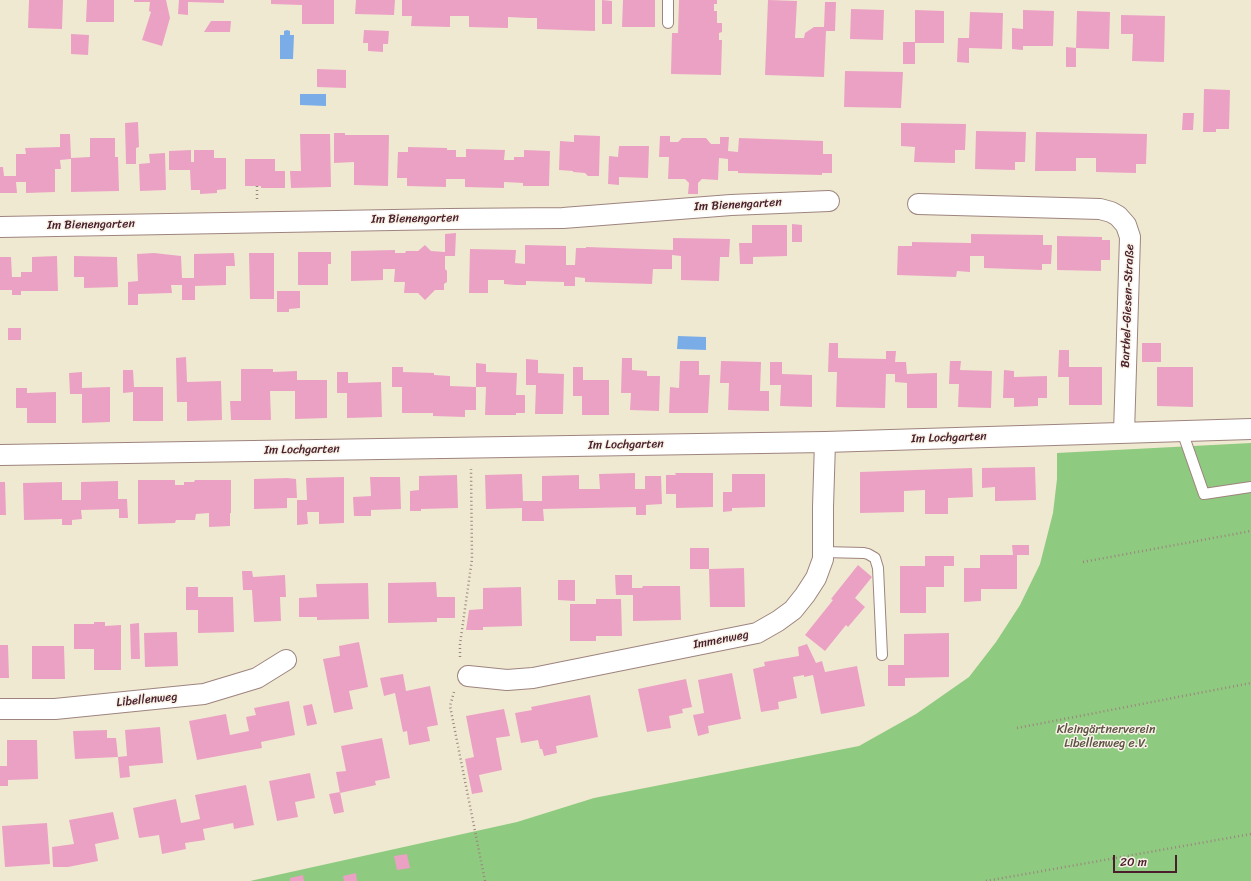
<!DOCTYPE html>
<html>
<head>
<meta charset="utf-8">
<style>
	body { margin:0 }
	#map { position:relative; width:1251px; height:881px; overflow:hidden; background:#f0e9d2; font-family:Sriracha,sans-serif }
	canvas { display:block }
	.scale { position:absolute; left:1113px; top:855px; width:64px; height:18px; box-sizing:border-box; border:2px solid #4a1f2b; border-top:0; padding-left:5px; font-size:12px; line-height:14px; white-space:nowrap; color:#4a1f2b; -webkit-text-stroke:3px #f7f3e8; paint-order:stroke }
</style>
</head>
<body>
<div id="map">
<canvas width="1251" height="881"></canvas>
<div class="scale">20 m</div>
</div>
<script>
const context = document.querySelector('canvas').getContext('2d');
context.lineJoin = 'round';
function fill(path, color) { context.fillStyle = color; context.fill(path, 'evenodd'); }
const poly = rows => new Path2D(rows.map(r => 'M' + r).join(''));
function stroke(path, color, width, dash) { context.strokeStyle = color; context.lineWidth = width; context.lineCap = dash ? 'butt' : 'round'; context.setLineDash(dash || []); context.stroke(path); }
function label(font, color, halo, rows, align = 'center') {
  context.font = font + ' Sriracha,sans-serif'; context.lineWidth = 3; context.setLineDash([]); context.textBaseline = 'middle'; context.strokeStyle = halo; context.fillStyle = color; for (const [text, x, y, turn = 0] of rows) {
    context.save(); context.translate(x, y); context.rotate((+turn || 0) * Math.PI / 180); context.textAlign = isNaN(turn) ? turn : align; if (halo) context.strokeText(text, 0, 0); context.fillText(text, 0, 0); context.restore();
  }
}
fill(poly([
	[1251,443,1251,881,250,881,517,822,594,798,859,746,916,714,969,677,996,642,1020,605,1040,564,1053,513,1057,479,1057,453]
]), '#8eca7f');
fill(poly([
	[287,30,290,31,290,35,294,35,293,59,280,59,280,35,284,35,284,31],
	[300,94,326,94,326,106,300,105],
	[678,336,706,337,706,350,677,349]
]), '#7aade7');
fill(poly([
	[29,0,63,0,62,29,28,28],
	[87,0,114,0,114,22,86,22],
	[134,0,166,0,170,18,162,46,142,40,151,12,149,11,150,2,134,2],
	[179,0,224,0,224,3,188,2,188,15,178,14],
	[271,0,334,0,334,24,302,24,302,5,271,4],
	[356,0,395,0,394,15,355,14],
	[402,0,595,0,595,31,537,29,537,18,528,18,508,17,508,28,469,27,469,16,450,16,450,27,411,26,412,16,402,16],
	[602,0,612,1,612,24,602,24],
	[623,0,655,0,655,27,622,27],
	[679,0,717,0,717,4,714,4,714,11,717,11,717,23,722,23,722,32,719,33,719,40,722,40,721,75,671,74,672,33,678,33],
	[768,0,797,1,795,38,804,38,805,33,814,27,824,27,825,2,836,2,835,31,826,31,824,77,765,75],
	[851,9,884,10,883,40,850,39],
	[915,10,944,11,944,43,915,43,915,64,903,64,903,42,915,42],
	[1023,10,1054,11,1053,46,1023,46,1023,50,1012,49,1012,28,1023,29],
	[1077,11,1110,12,1109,49,1076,48],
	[970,12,1003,13,1002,49,969,48,969,63,957,62,958,38,969,38],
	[1121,15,1165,16,1164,62,1132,61,1133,34,1121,34],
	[211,21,231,21,230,32,204,32],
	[364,30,389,31,388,44,383,44,383,52,368,51,368,43,363,43],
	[71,34,89,35,88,55,71,54],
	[1066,47,1076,48,1076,67,1066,67],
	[317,69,346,70,346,88,317,87],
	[845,71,903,72,901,108,844,107],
	[1204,89,1230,90,1229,129,1216,129,1216,132,1203,132],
	[1183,113,1194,113,1193,130,1182,130],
	[138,122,139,147,136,148,136,164,126,164,125,123],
	[901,123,966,124,965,150,955,150,955,163,914,162,915,147,901,146],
	[976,131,1026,132,1025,162,1015,162,1015,170,975,169],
	[1036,132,1147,134,1146,164,1136,164,1136,173,1096,172,1096,158,1076,158,1076,171,1035,171],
	[334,133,345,133,345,135,389,135,388,186,354,185,354,162,334,163],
	[60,134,70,134,71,158,90,157,90,138,115,138,115,157,118,157,119,191,71,192,71,159,60,160,61,169,55,169,55,192,26,193,26,182,16,182,17,193,0,193,0,167,3,167,4,176,16,176,16,154,26,154,25,148,60,147],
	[300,134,330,134,331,187,291,188,290,171,301,171],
	[574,135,600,136,599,176,588,176,585,173,573,172,573,171,559,170,560,141,574,142],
	[660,136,670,136,670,142,678,142,682,138,706,138,711,144,720,144,720,137,729,137,728,151,738,152,739,138,823,141,823,154,832,154,832,173,822,173,822,175,738,173,738,171,728,171,728,159,719,158,718,180,702,179,698,183,698,194,688,194,689,183,685,179,668,179,669,157,659,157],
	[619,146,649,146,648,178,619,177,619,185,608,184,609,156,618,157],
	[408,147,447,148,447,150,456,150,456,157,466,157,466,149,505,150,504,160,514,160,514,157,524,157,524,150,550,151,549,186,523,186,523,183,504,182,504,188,465,187,465,179,446,179,446,187,407,186,407,178,397,178,398,152,408,152],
	[191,150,191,162,194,162,194,150,214,150,214,158,226,158,226,189,217,190,217,193,200,194,200,190,191,190,190,170,169,170,169,151],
	[165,153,166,190,140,191,139,164,150,163,149,154],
	[245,159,275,159,275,171,285,171,285,188,261,188,261,186,245,186],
	[792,224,802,225,802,242,792,242],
	[752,225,787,225,787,256,753,257,753,264,740,264,739,243,752,243],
	[456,233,455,256,445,256,445,269,447,271,447,282,444,284,444,290,435,290,425,300,418,293,404,293,405,282,394,282,395,269,383,269,383,280,351,281,351,251,395,250,395,253,405,253,406,251,418,251,425,245,431,251,445,252,445,234],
	[971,234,1043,235,1043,245,1052,245,1051,264,1042,264,1042,270,984,268,984,256,970,256,970,272,957,271,956,277,897,275,898,246,912,246,912,242,971,243],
	[1057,236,1102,237,1102,240,1110,240,1110,260,1101,260,1101,271,1057,270],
	[673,238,730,239,729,257,720,257,719,281,681,280,681,256,672,255,672,269,653,269,652,284,585,282,585,278,575,277,575,286,564,286,564,282,526,281,526,285,515,285,504,284,504,280,488,280,488,293,469,293,470,249,516,250,515,263,525,264,525,245,566,246,566,265,575,265,576,248,586,248,586,247,673,250],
	[298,252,331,252,331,264,328,264,328,285,298,285],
	[154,253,181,256,182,278,194,278,194,254,234,253,235,266,226,266,226,285,195,286,195,300,182,300,182,285,171,285,172,293,138,294,138,305,128,305,128,282,138,281,137,254],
	[249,253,274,253,274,299,250,299],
	[57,256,58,291,21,291,21,295,12,295,12,290,0,290,0,257,11,257,12,277,21,277,21,272,32,272,32,257],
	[74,256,117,257,118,287,84,288,84,277,74,277],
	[277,291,300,291,300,308,289,309,289,312,277,312],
	[8,328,21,328,21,340,8,340],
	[829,343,838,343,838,358,886,359,886,351,896,351,895,362,906,362,907,374,937,373,937,408,907,408,907,383,895,382,895,374,886,374,885,408,836,407,837,372,828,372],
	[1142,343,1161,343,1161,362,1142,362],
	[1059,350,1069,350,1069,367,1102,367,1102,405,1069,405,1069,377,1058,377],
	[186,357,187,382,221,381,222,420,187,421,187,402,177,402,176,358],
	[622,358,632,358,632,370,647,371,647,376,660,376,659,411,630,410,631,393,621,393],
	[526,359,538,360,538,373,564,374,563,414,535,414,536,385,526,385],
	[680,361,699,361,699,375,710,375,708,413,669,413,670,387,679,388],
	[721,361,761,362,760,391,769,391,769,411,728,410,729,383,720,383],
	[950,361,961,361,960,370,992,371,991,408,958,407,959,384,949,384],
	[770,362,782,362,782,374,812,375,812,407,780,406,781,385,770,385],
	[476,363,486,364,486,372,517,373,516,395,525,395,525,413,516,413,516,415,485,415,486,387,476,387],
	[392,367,403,367,403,372,434,373,434,375,450,376,450,386,476,387,476,410,465,410,465,417,433,416,433,413,402,413,402,387,392,387],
	[573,367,583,367,583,380,609,380,609,415,582,415,582,396,573,396],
	[1157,367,1193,367,1193,407,1157,406],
	[241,369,273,369,273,372,297,371,297,380,327,380,327,418,295,419,295,391,270,391,271,420,231,420,230,401,241,401],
	[123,370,133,370,134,387,163,387,163,421,133,421,133,392,123,393],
	[1004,370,1014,371,1014,377,1047,376,1047,398,1038,398,1038,406,1014,407,1014,398,1003,398],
	[82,372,82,388,110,387,110,422,82,423,82,394,70,394,69,373],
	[337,372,348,372,348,383,381,382,382,417,347,418,347,393,337,393],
	[16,388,27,388,27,393,56,392,56,423,27,423,27,408,16,408],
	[1035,467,1036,500,995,501,995,487,982,488,982,468],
	[972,468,973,497,948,498,948,514,925,514,925,490,904,491,904,512,860,513,860,472],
	[635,473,635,489,645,489,645,476,661,476,662,504,646,505,646,515,636,515,636,507,543,509,544,521,522,521,522,508,486,509,485,475,522,474,523,501,542,501,542,476,579,475,579,489,600,489,599,474],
	[675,473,713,473,713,507,676,508,676,494,666,494,666,475,676,475],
	[732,474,765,474,765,507,732,508,732,511,723,512,723,492,732,492],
	[457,475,458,508,421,509,421,511,410,511,410,491,419,490,419,476],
	[344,477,344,523,319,524,319,512,307,512,308,524,297,525,297,500,307,500,306,478],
	[370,477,400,477,401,509,371,510,371,516,354,516,353,497,371,496],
	[287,478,296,479,297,498,287,498,287,508,254,509,254,479],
	[138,480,175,480,175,485,184,485,184,482,194,482,195,480,231,480,231,513,230,513,230,526,209,527,209,513,196,514,195,520,176,520,175,523,138,524],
	[118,481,118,499,127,499,128,518,119,518,119,509,81,510,82,519,72,520,72,525,62,525,62,519,24,520,23,483,62,482,62,500,81,500,81,482],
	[0,482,5,482,6,515,0,515],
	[1012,545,1029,545,1029,555,1017,555,1017,589,981,589,981,601,964,602,964,568,980,568,980,555,1013,555],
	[690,548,709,548,709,569,690,569],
	[925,556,954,556,954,566,944,566,944,587,926,587,926,613,900,613,900,566,925,566],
	[858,565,872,577,855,598,865,607,848,627,846,625,825,651,805,635,833,600,831,599],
	[744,568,745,607,710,607,709,569],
	[242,571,252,571,253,577,285,575,286,597,280,597,281,621,254,622,252,590,243,590],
	[615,575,632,575,632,588,642,588,643,586,680,586,681,620,633,621,633,595,616,595],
	[558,580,575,580,575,601,558,600],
	[436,582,437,597,455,597,455,618,437,618,437,622,388,623,388,583],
	[368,583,369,619,317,620,317,617,299,617,299,598,317,597,316,584],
	[186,587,198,587,198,597,233,597,234,632,198,633,198,610,186,610],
	[521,587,522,626,483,627,483,630,466,630,469,610,483,609,483,588],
	[596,599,621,599,622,636,596,636,596,641,570,641,570,604,596,604],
	[94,622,105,622,105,626,121,625,121,670,94,670,94,649,74,649,74,624,94,624],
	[139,623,140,659,131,659,130,624],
	[177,632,178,666,145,667,144,633],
	[949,633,949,677,905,678,905,686,888,686,888,665,904,665,904,634],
	[359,642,368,687,349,691,353,709,334,713,323,659,340,656,339,646],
	[807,644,816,663,822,661,825,672,857,666,865,706,821,714,813,675,804,677,804,675,793,677,797,698,778,702,779,709,761,712,753,669,765,666,764,662,799,656,798,647],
	[0,645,8,645,9,678,0,678],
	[32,646,64,646,65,679,32,679],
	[732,673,741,719,708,726,709,733,698,736,693,715,704,713,698,680],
	[403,674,406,691,430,686,438,725,427,727,430,741,409,745,407,731,403,732,395,693,384,696,380,678],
	[686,679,692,707,682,709,683,713,669,716,671,728,647,732,638,689],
	[590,695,598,737,556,746,557,753,544,756,542,749,540,749,538,740,521,743,515,713,532,710,531,707],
	[289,701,295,735,261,742,262,748,197,760,189,721,226,714,230,735,249,731,246,717,256,715,254,708],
	[312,704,317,724,307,726,303,706],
	[504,709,510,736,496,738,502,770,479,775,483,792,472,794,465,759,474,757,466,716],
	[160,727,163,763,129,766,130,777,120,778,118,757,127,756,125,730],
	[107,730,107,738,116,738,118,757,75,759,73,731],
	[382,738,390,778,375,781,376,785,340,793,336,772,346,771,341,746],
	[7,740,37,740,38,779,8,780,8,786,0,786,0,766,7,766],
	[310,773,315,798,295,802,298,817,277,821,269,781],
	[246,785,254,825,234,829,233,823,203,829,205,840,185,843,186,849,162,854,159,835,139,838,133,808,176,799,181,823,191,821,200,819,195,795],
	[340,792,344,812,334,814,329,794],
	[113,812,119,839,95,844,98,861,68,867,53,867,52,847,74,844,69,820],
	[47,823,50,864,5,867,2,826],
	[407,854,410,868,397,870,394,856],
	[356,873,357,881,344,881,343,876],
	[303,875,304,881,290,881,290,878]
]), '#eba1c3');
const lane = poly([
	[668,23,668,0],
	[1182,431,1204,494,1251,487],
	[823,552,864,553,868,554,875,558,878,568,882,655]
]);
const street = poly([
	[918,204,1100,209,1111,212,1118,216,1126,225,1130,237,1124,433],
	[0,227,449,219,563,218,731,205,829,201],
	[0,455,825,442,1251,429],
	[468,676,507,680,533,678,757,633,778,621,793,610,805,595,816,578,823,559,823,507,825,442],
	[0,709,55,709,204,694,257,678,286,660]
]);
stroke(lane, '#9d847e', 12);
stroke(street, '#9d847e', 22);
stroke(poly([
	[257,186,257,202],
	[1083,562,1251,531],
	[460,657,460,644,472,559,471,469],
	[454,692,450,706,485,881],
	[1017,728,1251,683],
	[986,881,1251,834]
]), '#9d847e', 2.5, [1, 3]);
stroke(lane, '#fff', 10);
stroke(street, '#fff', 20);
label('12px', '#4a1f2b', '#f7f3e8', [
	["Im Bienengarten",738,205,-3],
	["Im Bienengarten",415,219,-1],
	["Im Bienengarten",91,225,-1],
	["Barthel-Giesen-Straße",1128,306,-88],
	["Im Lochgarten",949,438,-2],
	["Im Lochgarten",626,445,-1],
	["Im Lochgarten",302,450,-1],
	["Immenweg",721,640,-11],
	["Libellenweg",147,700,-6]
]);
label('12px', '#5e5244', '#f7f3e8', [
	["Kleingärtnerverein",1106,730],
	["Libellenweg e.V.",1106,744]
]);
</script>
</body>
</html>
